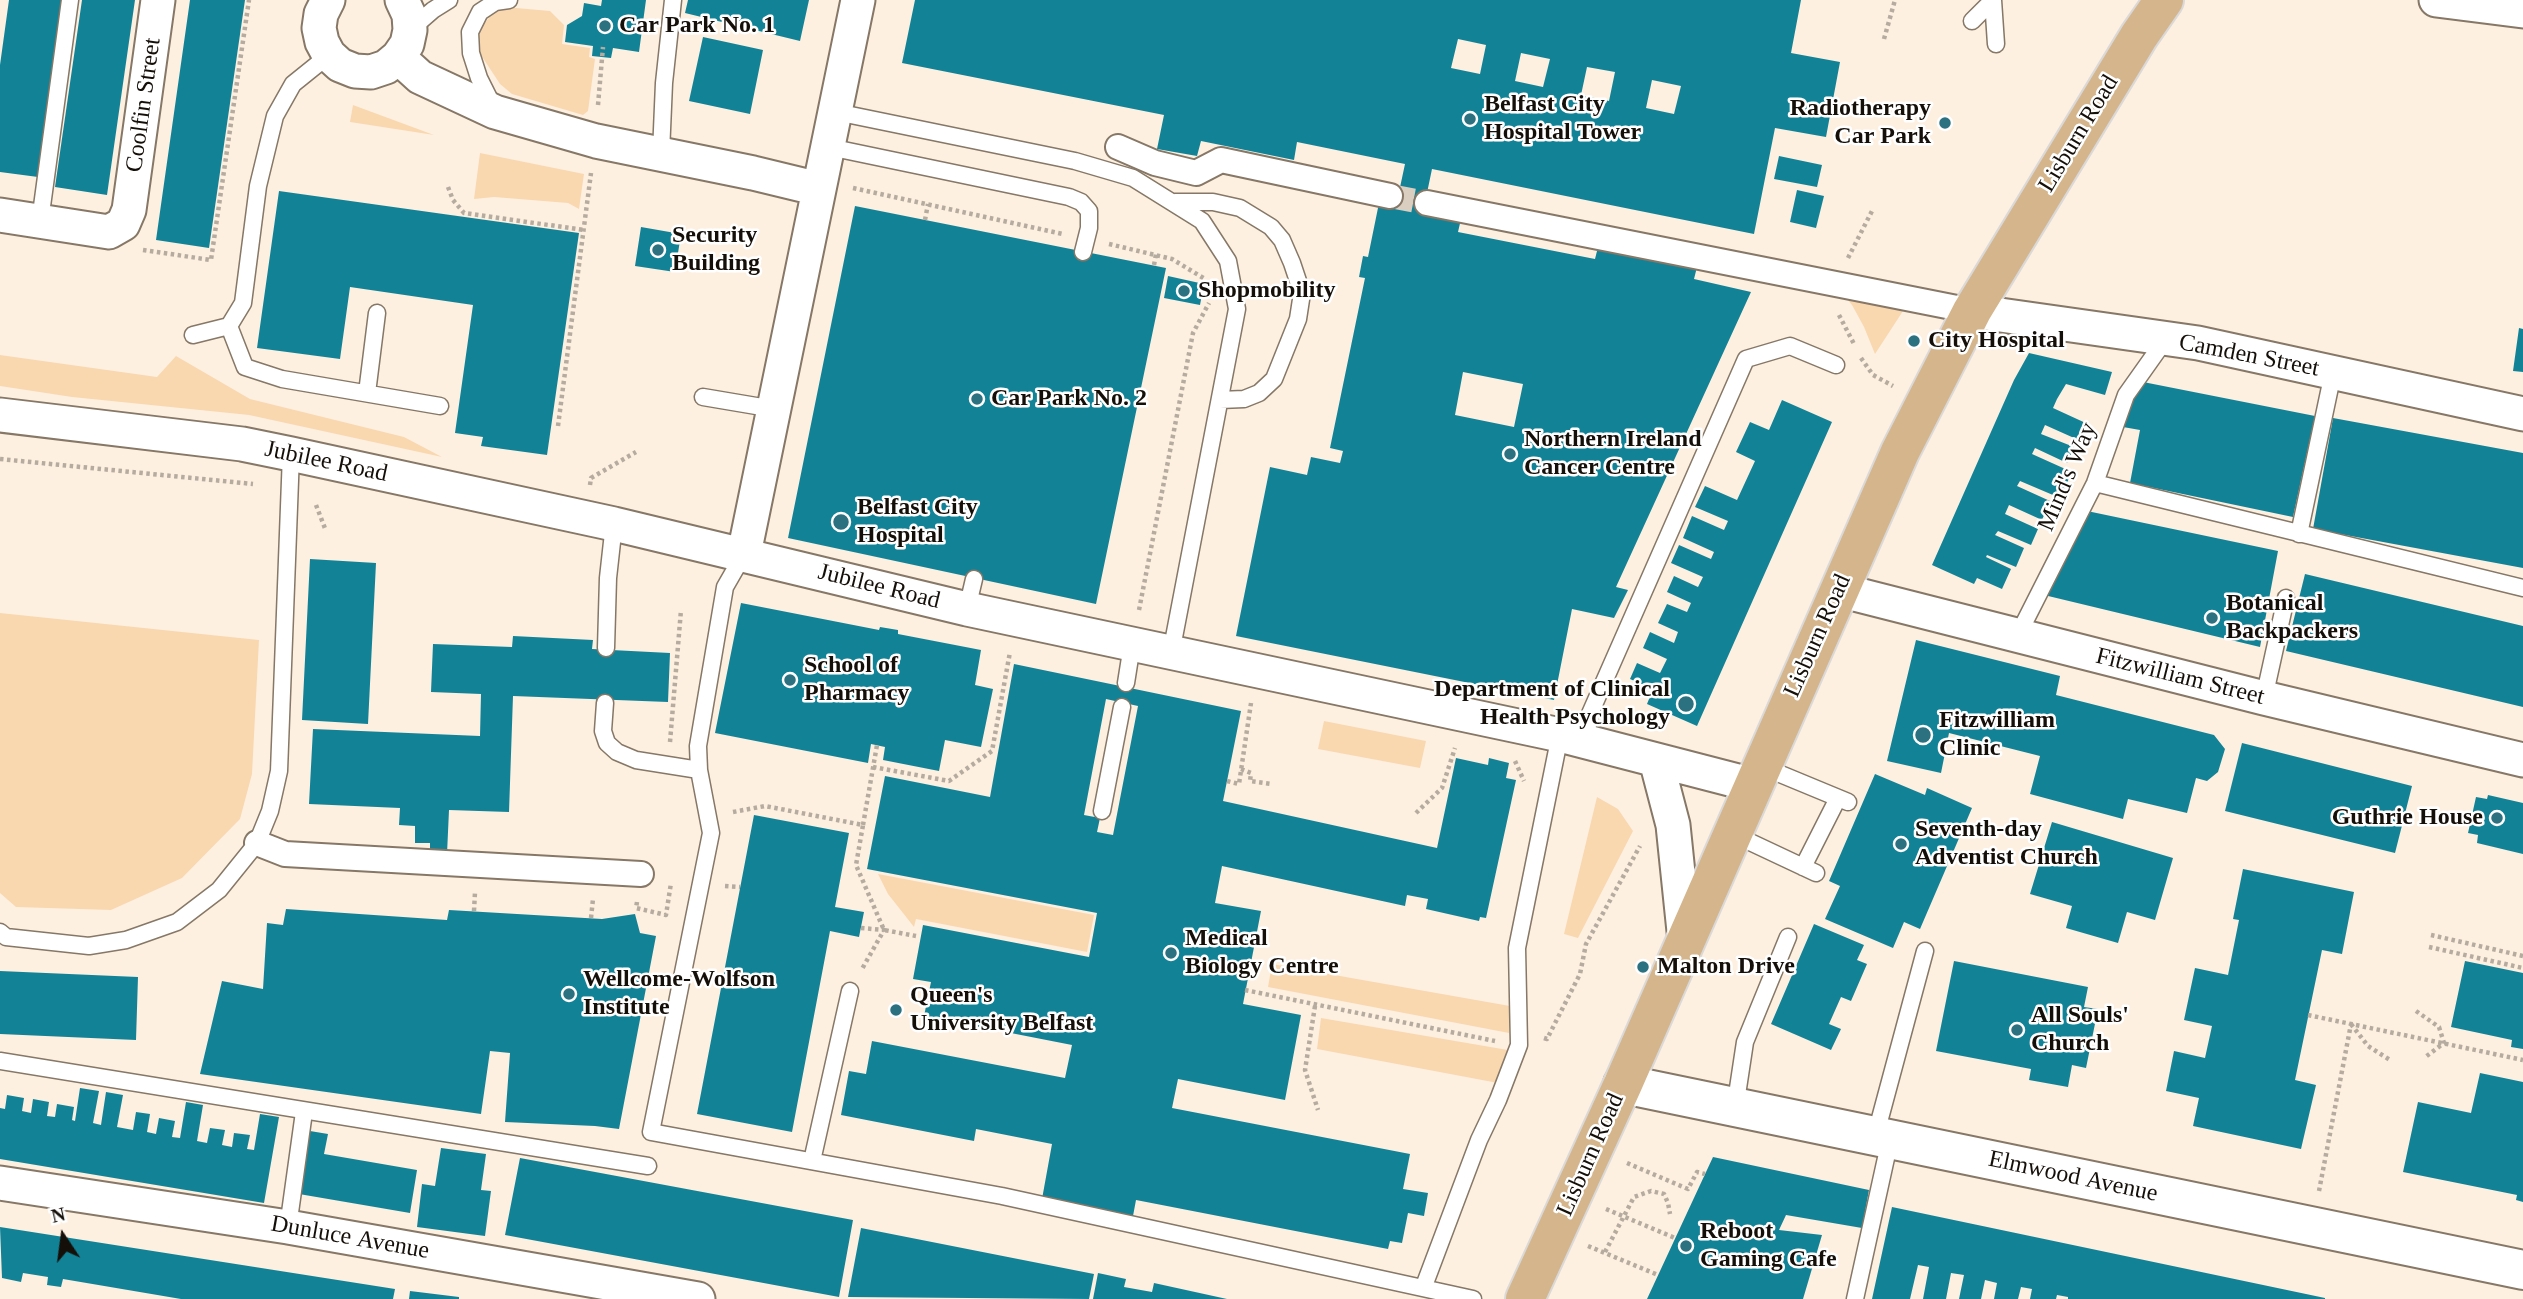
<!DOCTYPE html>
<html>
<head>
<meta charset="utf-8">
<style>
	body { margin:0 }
	#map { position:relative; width:2523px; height:1299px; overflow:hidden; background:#fdf0e1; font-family:"Times New Roman",serif }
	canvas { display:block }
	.north { position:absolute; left:28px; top:1201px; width:70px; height:70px; -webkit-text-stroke:5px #fff; paint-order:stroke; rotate:347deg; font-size:19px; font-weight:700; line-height:28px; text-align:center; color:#150f09 }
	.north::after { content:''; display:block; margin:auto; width:24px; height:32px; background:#150f09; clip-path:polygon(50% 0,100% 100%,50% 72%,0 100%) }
</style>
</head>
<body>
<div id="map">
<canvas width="2523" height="1299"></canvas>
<div class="north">N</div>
</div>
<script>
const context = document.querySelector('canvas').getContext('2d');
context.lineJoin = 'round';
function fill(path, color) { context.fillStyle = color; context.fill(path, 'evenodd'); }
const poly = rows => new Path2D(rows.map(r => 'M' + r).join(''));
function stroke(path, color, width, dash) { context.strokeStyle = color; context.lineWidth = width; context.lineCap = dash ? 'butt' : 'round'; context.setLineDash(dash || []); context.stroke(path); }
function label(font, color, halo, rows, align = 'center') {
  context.font = font + ' "Times New Roman",serif'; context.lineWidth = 5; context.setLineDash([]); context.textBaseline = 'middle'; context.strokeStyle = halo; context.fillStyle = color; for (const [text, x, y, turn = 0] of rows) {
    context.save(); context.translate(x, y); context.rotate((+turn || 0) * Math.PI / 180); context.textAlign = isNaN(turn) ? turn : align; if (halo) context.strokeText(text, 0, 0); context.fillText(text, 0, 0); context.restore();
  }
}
fill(poly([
	[505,7,550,11,564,25,562,44,590,48,589,57,595,59,588,111,583,115,512,94,500,84,477,49,476,41,481,28,491,15],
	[353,105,434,135,350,122],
	[480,153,584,174,579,209,568,203,494,197,474,199],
	[1841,292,1903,311,1875,354,1864,327,1852,305],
	[0,355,157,377,176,356,250,399,404,437,442,457,249,415,72,397,0,386],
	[0,613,259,640,252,774,240,819,182,878,111,910,16,907,0,893],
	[1324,721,1426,741,1420,768,1318,749],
	[1597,797,1618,809,1633,831,1578,938,1564,934],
	[878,874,1094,915,1087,952,916,919,914,927,888,894],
	[1272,964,1510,1006,1509,1033,1268,987],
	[1321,1018,1508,1050,1508,1059,1498,1083,1317,1049]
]), '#f9d8b0');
fill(poly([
	[9,0,62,0,38,177,0,172,0,65],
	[82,0,135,0,107,195,55,187],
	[190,0,245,0,209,248,156,240],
	[602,0,646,0,639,52,613,48,611,58,592,56,593,46,565,42,567,25,582,16,584,3,601,6],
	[688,0,809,0,800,41,685,13],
	[915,0,1801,0,1791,53,1840,62,1826,137,1775,128,1754,234,1432,169,1423,212,1461,219,1458,232,1595,259,1598,247,1697,267,1694,279,1751,292,1616,587,1628,590,1614,618,1572,609,1554,700,1236,636,1270,467,1307,475,1311,457,1340,463,1343,451,1330,448,1365,278,1359,277,1363,256,1368,257,1379,203,1396,206,1405,164,1297,142,1294,160,1201,141,1197,156,1157,149,1164,115,902,63],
	[1458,39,1486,45,1480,74,1451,68],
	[1521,53,1550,59,1543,87,1515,81],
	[1587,67,1615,72,1609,101,1581,95],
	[1652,80,1681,86,1674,114,1646,108],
	[1463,372,1523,384,1514,427,1455,415],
	[703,37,763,50,750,114,689,101],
	[1779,156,1822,165,1817,187,1774,179],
	[1797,190,1824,196,1816,228,1790,222],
	[279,191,579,233,547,455,481,446,483,437,455,433,473,305,350,287,340,359,257,348],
	[855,206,1166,268,1096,604,788,538],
	[641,227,681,234,675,272,635,266],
	[1168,276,1204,284,1200,305,1164,298],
	[2519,328,2523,329,2523,372,2513,371],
	[2029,353,2112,372,2105,395,2066,384,2057,399,2053,408,2090,425,2083,442,2045,425,2041,434,2074,447,2067,463,2035,448,2032,454,2072,472,2060,498,2020,481,2017,486,2050,501,2042,520,2009,505,2005,514,2038,529,2031,545,1998,531,1995,535,2024,548,2016,567,1987,555,1986,557,2011,569,2002,589,1977,578,1974,584,1932,565,2014,380],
	[2138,381,2315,416,2293,517,2130,483,2140,430,2123,427],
	[1782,400,1832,422,1697,726,1647,704,1653,689,1630,679,1637,663,1660,673,1667,659,1643,648,1650,632,1674,643,1678,632,1658,623,1667,604,1687,612,1691,603,1667,592,1674,576,1698,587,1703,577,1671,563,1679,545,1711,559,1714,552,1683,538,1692,516,1724,530,1728,521,1695,507,1705,486,1737,500,1755,461,1736,452,1750,422,1769,430],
	[2333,418,2523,453,2523,568,2313,529],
	[2087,511,2278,551,2260,647,2044,595],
	[310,559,376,563,368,724,302,720],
	[2305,574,2523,626,2523,707,2286,651],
	[741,603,879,630,880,627,898,630,898,634,981,650,975,685,993,689,981,747,945,740,939,771,883,760,885,747,871,744,868,763,715,733],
	[513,636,593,640,592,649,670,653,668,702,513,696,509,812,449,810,447,854,430,854,430,843,415,843,415,826,399,825,400,808,309,804,313,729,480,736,481,694,431,692,433,644,512,647],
	[1916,640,2060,676,2056,695,2214,735,2225,749,2218,772,2207,781,2196,778,2187,813,2128,799,2123,819,2030,794,2040,756,1949,733,1941,773,1887,761],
	[1014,664,1241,711,1223,801,1437,848,1456,758,1488,765,1489,758,1509,763,1506,778,1516,780,1486,918,1480,917,1479,921,1426,909,1428,899,1407,895,1405,906,1222,866,1215,903,1261,911,1243,1004,1301,1015,1285,1100,1178,1079,1172,1108,1410,1154,1403,1189,1428,1193,1424,1216,1408,1213,1402,1243,1390,1241,1388,1249,1136,1200,1133,1216,1042,1199,1052,1144,976,1129,974,1141,841,1115,849,1071,866,1074,872,1041,1065,1078,1072,1045,924,1016,931,982,913,979,923,925,1089,957,1097,913,867,869,885,776,990,797],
	[1106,699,1138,706,1113,835,1097,832,1100,818,1084,815],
	[2242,743,2412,786,2395,853,2225,811],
	[1875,774,1925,795,1927,788,1972,808,1920,929,1904,922,1893,948,1825,919,1840,886,1829,881],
	[2488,795,2523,803,2523,854,2477,843,2478,835,2468,833,2476,797,2487,799],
	[754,815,849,833,835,907,864,912,859,937,830,931,792,1132,697,1114],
	[2052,822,2173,858,2155,920,2127,912,2118,943,2066,928,2072,906,2030,894],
	[2243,869,2354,892,2342,954,2322,950,2295,1080,2316,1085,2301,1149,2193,1126,2199,1098,2166,1091,2174,1051,2205,1058,2212,1026,2184,1020,2195,968,2228,975,2239,920,2233,919],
	[286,909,447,920,449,910,602,919,635,914,640,933,656,936,619,1129,595,1126,505,1122,510,1053,490,1051,481,1114,200,1074,222,981,263,989,267,923,283,925],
	[1814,924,1864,945,1857,960,1867,964,1851,1001,1841,997,1829,1024,1841,1029,1831,1050,1771,1024],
	[1954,961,2088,987,2084,1007,2098,1009,2086,1068,2072,1065,2068,1087,2029,1080,2031,1069,1936,1051],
	[2465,961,2523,973,2523,1049,2511,1047,2512,1040,2451,1027],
	[0,971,138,977,136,1040,0,1034],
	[2480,1073,2523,1082,2523,1202,2516,1200,2517,1195,2403,1172,2418,1102,2471,1113],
	[80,1088,99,1091,93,1123,101,1125,106,1092,123,1095,117,1127,133,1130,136,1112,150,1114,147,1132,156,1134,159,1118,175,1121,172,1137,180,1138,186,1102,203,1105,197,1141,207,1143,210,1128,225,1130,222,1145,232,1147,234,1133,250,1135,247,1149,254,1150,260,1114,279,1117,264,1203,0,1159,0,1108,5,1109,7,1095,24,1098,22,1111,31,1113,33,1099,49,1102,47,1116,55,1117,57,1104,74,1107,72,1120,75,1121],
	[310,1131,328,1134,324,1154,417,1170,410,1213,299,1194],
	[441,1148,486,1154,481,1190,491,1191,485,1236,417,1227,422,1184,435,1186],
	[1713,1157,1869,1190,1862,1228,1786,1215,1779,1230,1822,1235,1803,1299,1647,1299],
	[520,1158,853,1220,839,1297,505,1235],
	[1892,1207,2325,1298,2325,1299,2068,1299,2068,1297,2057,1295,2056,1299,2030,1299,2032,1289,2021,1287,2018,1299,1994,1299,1997,1283,1985,1280,1981,1299,1959,1299,1964,1275,1951,1273,1946,1299,1923,1299,1929,1267,1918,1265,1910,1299,1872,1299],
	[0,1227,395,1289,393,1299,181,1299,63,1279,61,1287,47,1285,48,1277,23,1273,21,1282,2,1278],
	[861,1228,1094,1274,1089,1299,848,1297],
	[1098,1273,1126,1279,1124,1287,1152,1292,1154,1283,1227,1299,1093,1299],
	[410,1291,459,1297,459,1299,409,1299]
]), '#128397');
stroke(poly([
	[1390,196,1427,203]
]), '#dacec1', 24, [24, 12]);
const service = poly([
	[1993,0,1996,44],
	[1972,21,1993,0],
	[410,30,433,10,449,0],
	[493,106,479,78,471,53,470,32,480,12,495,2,509,0],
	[836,112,1075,161,1133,178,1202,221,1228,261,1237,309,1171,653],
	[829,147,1069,197,1081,202,1089,211,1089,228,1083,252],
	[661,153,664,83,673,0],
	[1175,202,1213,202,1240,208,1271,227,1282,240,1292,263,1302,293,1298,319,1274,379,1259,393,1244,399,1220,400],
	[40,221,70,0],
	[229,326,245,367,282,379,440,406],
	[193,335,229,326,243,303,258,186,275,116,293,84,329,55],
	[367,393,377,313],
	[703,397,774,409],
	[2095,483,2523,588],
	[2299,534,2333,373],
	[744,554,725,587,698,746,699,770,711,833,651,1132,1002,1196,1473,1299],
	[967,609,974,579],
	[2018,635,2095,483,2126,395,2165,340],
	[606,648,608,578,614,524],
	[1126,683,1132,645],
	[2264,698,2286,598],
	[605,703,603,731,607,743,617,752,636,760,699,770],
	[1586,742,1589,716,1746,359,1790,346,1836,365],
	[1761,766,1848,802],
	[1102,811,1122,707],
	[1733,834,1816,873],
	[1803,867,1838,798],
	[0,932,6,937,89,946,126,940,177,922,219,890,257,843,270,811,279,771,291,454],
	[0,1061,648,1166],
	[1735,1108,1745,1042,1788,937],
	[1875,1137,1925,951],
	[812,1161,850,991],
	[288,1227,304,1112],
	[1424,1286,1479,1140,1498,1100,1519,1045,1517,948,1560,735],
	[1855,1299,1890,1140]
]);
const pedestrian = poly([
	[1118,147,1155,163,1196,173,1221,160,1390,196],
	[1427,203,1972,311],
	[257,843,285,854,641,874]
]);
const minor = poly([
	[328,0,321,14,319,28,322,42,329,55,340,65,355,71,371,72,386,67,398,57,407,44,410,30,409,15,402,0],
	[2436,0,2523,11],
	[398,57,420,77,495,112,596,141,753,173,819,189],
	[0,215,109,232,123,224,129,210,158,0],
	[1972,311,2198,343,2523,414],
	[0,415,242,444,291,454,614,524,967,609,1560,735,1753,785],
	[744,554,858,0],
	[1839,590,2264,698,2523,760],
	[1656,760,1673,825,1685,941],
	[0,1183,288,1227,698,1299]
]);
const tertiary = poly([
	[1623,1084,2523,1270]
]);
const primary = poly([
	[1525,1299,1623,1084,1900,452,1972,311,2139,36,2164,0]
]);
stroke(service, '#867766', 19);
stroke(pedestrian, '#867766', 28);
stroke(minor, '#867766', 37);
stroke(tertiary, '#867766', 42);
stroke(primary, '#dad9d8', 42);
stroke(poly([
	[1884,39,1895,0],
	[598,105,603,47],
	[448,187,453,200,464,213,584,230],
	[853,188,1063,234],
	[925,220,928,204],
	[1109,244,1172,259,1205,279],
	[143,250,211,260,249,0],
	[1848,258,1872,211],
	[1154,265,1156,254],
	[1839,315,1854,344],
	[1861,358,1873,375,1893,386],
	[558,426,591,173],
	[0,459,253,484],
	[590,485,591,478,636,452],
	[316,505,326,531],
	[1139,610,1193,333,1209,303],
	[670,742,681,610],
	[1515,761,1524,781],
	[873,767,949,781,992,751,1010,652],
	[1241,769,1251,773,1250,781,1272,784],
	[1227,781,1239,784,1251,703],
	[733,812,765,806,863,825,856,865,884,930,916,936],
	[1416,813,1442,788,1455,748],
	[863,825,877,745],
	[725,886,740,887],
	[637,902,636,908,666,915,671,883],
	[474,911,475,892],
	[591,918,593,899],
	[861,928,884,930,862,969],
	[2431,935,2523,956],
	[2429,947,2523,968],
	[1245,990,1495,1041],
	[1315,1006,1305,1070,1318,1110],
	[2416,1011,2439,1027,2444,1043,2424,1058],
	[2308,1015,2523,1060],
	[2351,1024,2368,1046,2390,1060],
	[1544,1038,1547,1039,1580,974,1586,944,1640,846],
	[1627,1163,1688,1189,1697,1172,1705,1174],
	[2319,1191,2351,1024],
	[1606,1209,1675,1238],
	[1588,1246,1658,1275],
	[1605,1252,1634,1197,1651,1191,1664,1194,1668,1203,1670,1214]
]), '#b6ab9f', 4.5, [3.5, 3.5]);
stroke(service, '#fff', 16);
stroke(pedestrian, '#fff', 24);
stroke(minor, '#fff', 33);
stroke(tertiary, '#fff', 38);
stroke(primary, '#d4b58c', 38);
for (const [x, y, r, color] of [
	[605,26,7,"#2c7180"],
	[1470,119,7,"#2c7180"],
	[1945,123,7,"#2c7180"],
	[658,250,7,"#2c7180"],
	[1184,291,7,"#2c7180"],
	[1914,341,7,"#2c7180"],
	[977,399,7,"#2c7180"],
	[1510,454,7,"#2c7180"],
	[841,522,9,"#2c7180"],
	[2212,618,7,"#2c7180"],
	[790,680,7,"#2c7180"],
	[1686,704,9,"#2c7180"],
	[1923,735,9,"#2c7180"],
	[2497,818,7,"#2c7180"],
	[1901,844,7,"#2c7180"],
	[1171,953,7,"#2c7180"],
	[1643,967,7,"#2c7180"],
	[569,994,7,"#2c7180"],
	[896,1010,7,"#2c7180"],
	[2017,1030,7,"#2c7180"],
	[1686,1246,7,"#2c7180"]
]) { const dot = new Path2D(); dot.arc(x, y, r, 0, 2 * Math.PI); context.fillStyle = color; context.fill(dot); stroke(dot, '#fff', 2.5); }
label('bold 24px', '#150f09', '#fff', [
	["Car Park No. 1",619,26],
	["Belfast City",1484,105],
	["Hospital Tower",1484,133],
	["Radiotherapy",1931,109,"right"],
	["Car Park",1931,137,"right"],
	["Security",672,236],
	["Building",672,264],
	["Shopmobility",1198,291],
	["City Hospital",1928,341],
	["Car Park No. 2",991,399],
	["Northern Ireland",1524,440],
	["Cancer Centre",1524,468],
	["Belfast City",857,508],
	["Hospital",857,536],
	["Botanical",2226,604],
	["Backpackers",2226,632],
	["School of",804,666],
	["Pharmacy",804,694],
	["Department of Clinical",1670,690,"right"],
	["Health Psychology",1670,718,"right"],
	["Fitzwilliam",1939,721],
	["Clinic",1939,749],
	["Guthrie House",2483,818,"right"],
	["Seventh-day",1915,830],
	["Adventist Church",1915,858],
	["Medical",1185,939],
	["Biology Centre",1185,967],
	["Malton Drive",1657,967],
	["Wellcome-Wolfson",583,980],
	["Institute",583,1008],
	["Queen's",910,996],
	["University Belfast",910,1024],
	["All Souls'",2031,1016],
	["Church",2031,1044],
	["Reboot",1700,1232],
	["Gaming Cafe",1700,1260]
], 'left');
label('24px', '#150f09', '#fff', [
	["Coolfin Street",144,105,-82],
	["Lisburn Road",2079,134,-59],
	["Camden Street",2249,356,11],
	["Jubilee Road",326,462,12],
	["Mind's Way",2068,477,-67],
	["Jubilee Road",879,587,14],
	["Lisburn Road",1818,636,-66],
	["Fitzwilliam Street",2180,677,14],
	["Lisburn Road",1591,1155,-66],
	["Elmwood Avenue",2073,1177,12],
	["Dunluce Avenue",350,1238,10]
]);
</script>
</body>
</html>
